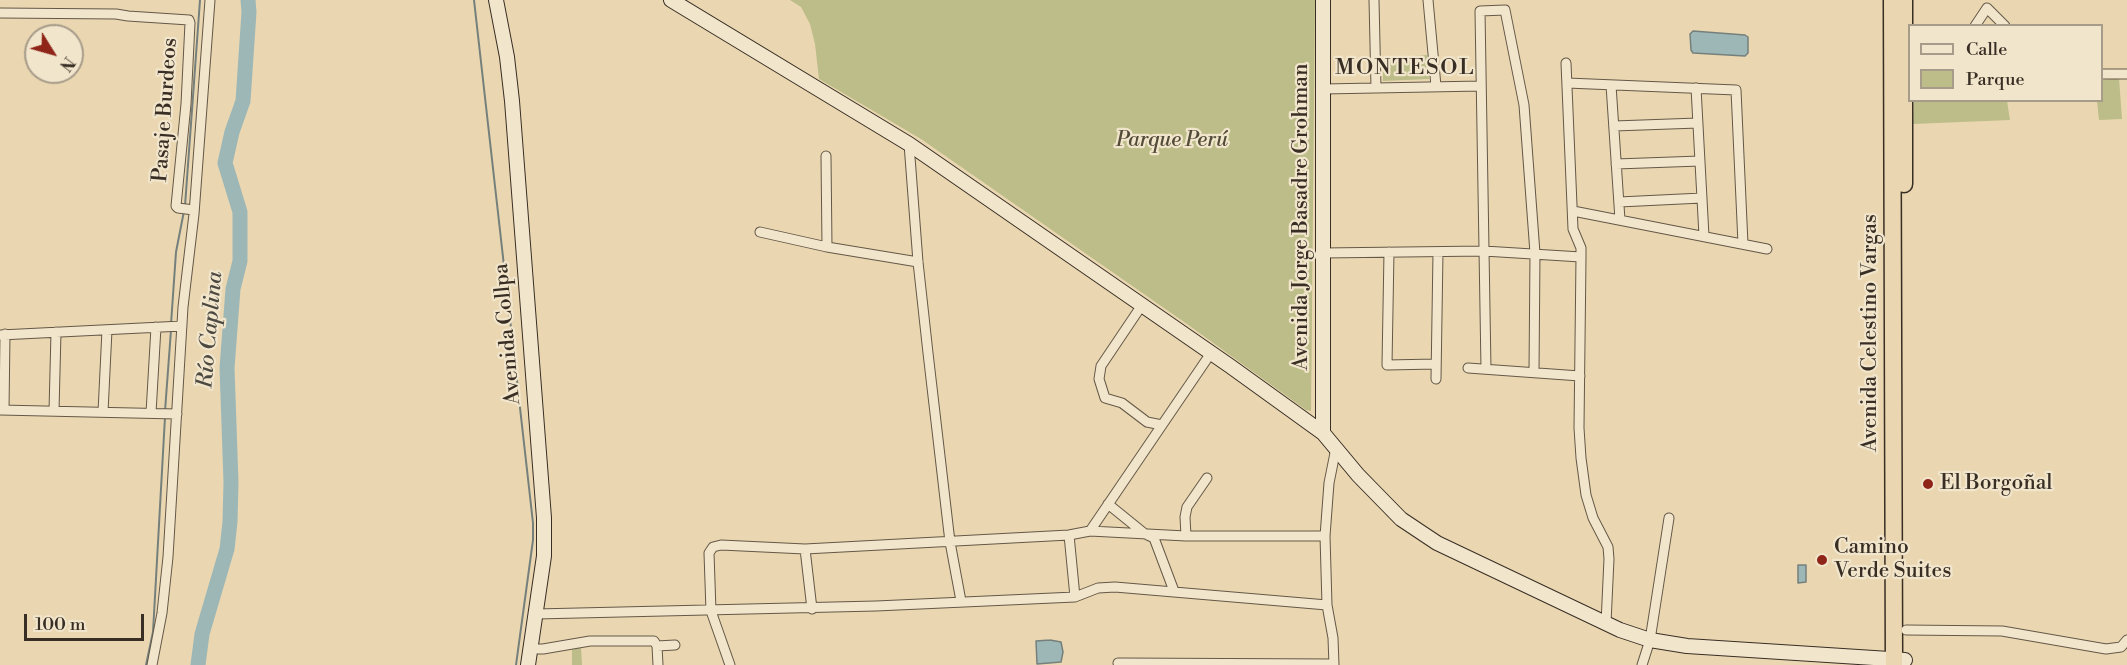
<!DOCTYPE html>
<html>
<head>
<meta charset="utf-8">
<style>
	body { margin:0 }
	#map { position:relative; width:2127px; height:665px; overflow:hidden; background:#ead7b1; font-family:"Libre Bodoni",serif }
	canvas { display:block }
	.legend { position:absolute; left:1908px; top:24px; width:195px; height:78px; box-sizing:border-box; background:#f1e5cc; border:2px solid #a79c89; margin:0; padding:8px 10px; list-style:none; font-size:18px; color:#382e24 }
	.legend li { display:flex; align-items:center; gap:12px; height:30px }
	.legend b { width:30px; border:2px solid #a79c89 }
	.north { position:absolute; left:24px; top:24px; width:60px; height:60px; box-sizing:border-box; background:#f1e5cc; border:2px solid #a79c89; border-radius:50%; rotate:127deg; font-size:16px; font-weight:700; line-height:24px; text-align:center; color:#382e24 }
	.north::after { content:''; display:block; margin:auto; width:21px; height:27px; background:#8f2418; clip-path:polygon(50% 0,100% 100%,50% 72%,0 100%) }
	.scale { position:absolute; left:24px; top:614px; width:120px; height:27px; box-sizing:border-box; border:3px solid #382e24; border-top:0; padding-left:8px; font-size:18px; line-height:21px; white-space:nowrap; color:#382e24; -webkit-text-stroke:4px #f1e5cc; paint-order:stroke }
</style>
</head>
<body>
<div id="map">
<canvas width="2127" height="665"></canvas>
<ul class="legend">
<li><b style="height:8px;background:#f1e5cc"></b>Calle</li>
<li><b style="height:16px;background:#bcbd88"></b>Parque</li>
</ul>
<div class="north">N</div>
<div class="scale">100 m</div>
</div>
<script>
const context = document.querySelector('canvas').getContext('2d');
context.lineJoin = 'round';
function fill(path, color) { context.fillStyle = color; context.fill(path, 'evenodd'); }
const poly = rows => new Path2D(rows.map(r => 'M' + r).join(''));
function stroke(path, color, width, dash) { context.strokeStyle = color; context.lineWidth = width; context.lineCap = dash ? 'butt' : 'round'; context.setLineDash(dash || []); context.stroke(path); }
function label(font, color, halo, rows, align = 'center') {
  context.font = font + ' "Libre Bodoni",serif'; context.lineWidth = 4.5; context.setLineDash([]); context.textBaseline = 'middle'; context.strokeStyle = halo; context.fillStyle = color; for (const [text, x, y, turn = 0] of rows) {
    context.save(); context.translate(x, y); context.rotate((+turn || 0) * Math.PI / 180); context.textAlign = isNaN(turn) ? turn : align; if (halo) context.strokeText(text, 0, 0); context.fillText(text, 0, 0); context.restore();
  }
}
fill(poly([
	[790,0,1315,0,1311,411,1306,410,1187,324,921,139,819,79,815,44,810,24,801,7],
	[1427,55,1429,79,1383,81,1383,58],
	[2119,78,2122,119,2099,120,2097,101,2102,100,2102,80],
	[1914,101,2007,101,2010,120,1913,124],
	[572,647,581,647,582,665,572,665]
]), '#bcbd88');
const water = poly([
	[1693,31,1745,35,1748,37,1748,53,1745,56,1693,53,1691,50,1690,34,1693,31],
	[1798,565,1806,565,1806,582,1798,583,1798,565],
	[1050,640,1061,642,1063,652,1061,662,1037,664,1036,641,1050,640]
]);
fill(water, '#9db7b6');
stroke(water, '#75807c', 1.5);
stroke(poly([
	[474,0,533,523,533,540,516,665],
	[185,206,200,0],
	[171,324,176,252,184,211],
	[165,411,171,330],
	[146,665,153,632,165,417]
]), '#75807c', 2);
stroke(poly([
	[198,665,202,634,227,549,230,522,231,482,227,368,233,289,240,261,240,212,225,163,232,132,243,101,249,12,248,0]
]), '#9db7b6', 15);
const street = poly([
	[1374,0,1376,88],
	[1428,0,1436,86],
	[1987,8,2005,26],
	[0,13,116,14,128,16,189,20,190,23,186,104,176,206,178,208,194,210],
	[1975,26,1987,8],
	[1566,63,1573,229,1581,248,1581,257,1579,428,1581,458,1586,495,1593,518,1608,547,1609,559,1606,623],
	[2102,74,2127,74],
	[1567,83,1736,90,1743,244],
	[1611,85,1620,220],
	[1696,88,1704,236],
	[1323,89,1481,86],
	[1614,126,1698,123],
	[909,144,918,262,928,353,950,542,961,601],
	[826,156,827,247],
	[1616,164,1700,161],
	[1619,202,1702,198],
	[1573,211,1767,249],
	[760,232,827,247,918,262],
	[1389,252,1387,365,1436,364],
	[1323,253,1484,251,1581,257],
	[1142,305,1101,366,1099,379,1105,398,1122,403,1147,422,1162,425],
	[0,335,182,326],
	[1468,368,1580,376],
	[1486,369,1480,11,1505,10,1524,105,1535,253,1534,372],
	[1436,379,1438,252],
	[0,410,177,414],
	[4,410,5,334],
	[54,411,56,332],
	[103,412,107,330],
	[151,413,156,327],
	[1108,504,1145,534,1154,538,1174,591],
	[1090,531,1211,353],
	[1069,535,1075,597],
	[1186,536,1185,517,1187,507,1207,478],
	[805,549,812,609],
	[536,614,876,606,1075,597,1098,588,1115,587,1327,605],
	[1906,630,2002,631,2106,649,2121,647,2127,640],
	[657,646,675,645],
	[530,649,543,649,590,641,654,641,657,646,658,665],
	[1118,663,1334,664],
	[152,665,162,613,168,557,183,307,194,214,210,0],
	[730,665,711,611,709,553,713,547,721,545,805,549,1069,535,1090,531,1186,536,1325,536],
	[1334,665,1333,638,1327,605,1325,536,1329,483,1336,448],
	[1642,665,1650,640,1669,518]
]);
const secondary = poly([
	[496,0,507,57,512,101,544,518,544,556,528,665],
	[671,0,909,144,1230,366,1323,433,1358,475,1401,519,1437,543,1620,630,1650,640,1687,646,1905,660],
	[1323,433,1323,0]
]);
const highway = poly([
	[1892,0,1894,665],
	[1904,0,1904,184]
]);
stroke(street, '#645847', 11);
stroke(secondary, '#382e24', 16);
stroke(highway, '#382e24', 19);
stroke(street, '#f1e5cc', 9);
stroke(secondary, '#f1e5cc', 14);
stroke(highway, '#ead7b1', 16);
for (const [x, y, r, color] of [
	[1928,484,6,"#8f2418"],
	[1822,560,6,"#8f2418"]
]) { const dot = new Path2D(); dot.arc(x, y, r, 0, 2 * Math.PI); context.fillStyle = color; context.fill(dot); stroke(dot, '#f1e5cc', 2); }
label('21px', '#382e24', '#f1e5cc', [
	["Pasaje Burdeos",166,110,-86],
	["Avenida Jorge Basadre Grohman",1302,217,-90],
	["Avenida Celestino Vargas",1871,333,-90],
	["Avenida Collpa",508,334,-95]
]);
label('italic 21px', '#524b38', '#f1e5cc', [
	["Parque Perú",1172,141]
]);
label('21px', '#382e24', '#f1e5cc', [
	["El Borgoñal",1940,484],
	["Camino",1834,548],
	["Verde Suites",1834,572]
], 'left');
context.letterSpacing = '1.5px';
label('22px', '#382e24', '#f1e5cc', [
	["MONTESOL",1405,69]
]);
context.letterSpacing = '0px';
label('italic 22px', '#4c4941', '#f1e5cc', [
	["Río Caplina",211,330,-85]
]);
</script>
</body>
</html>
